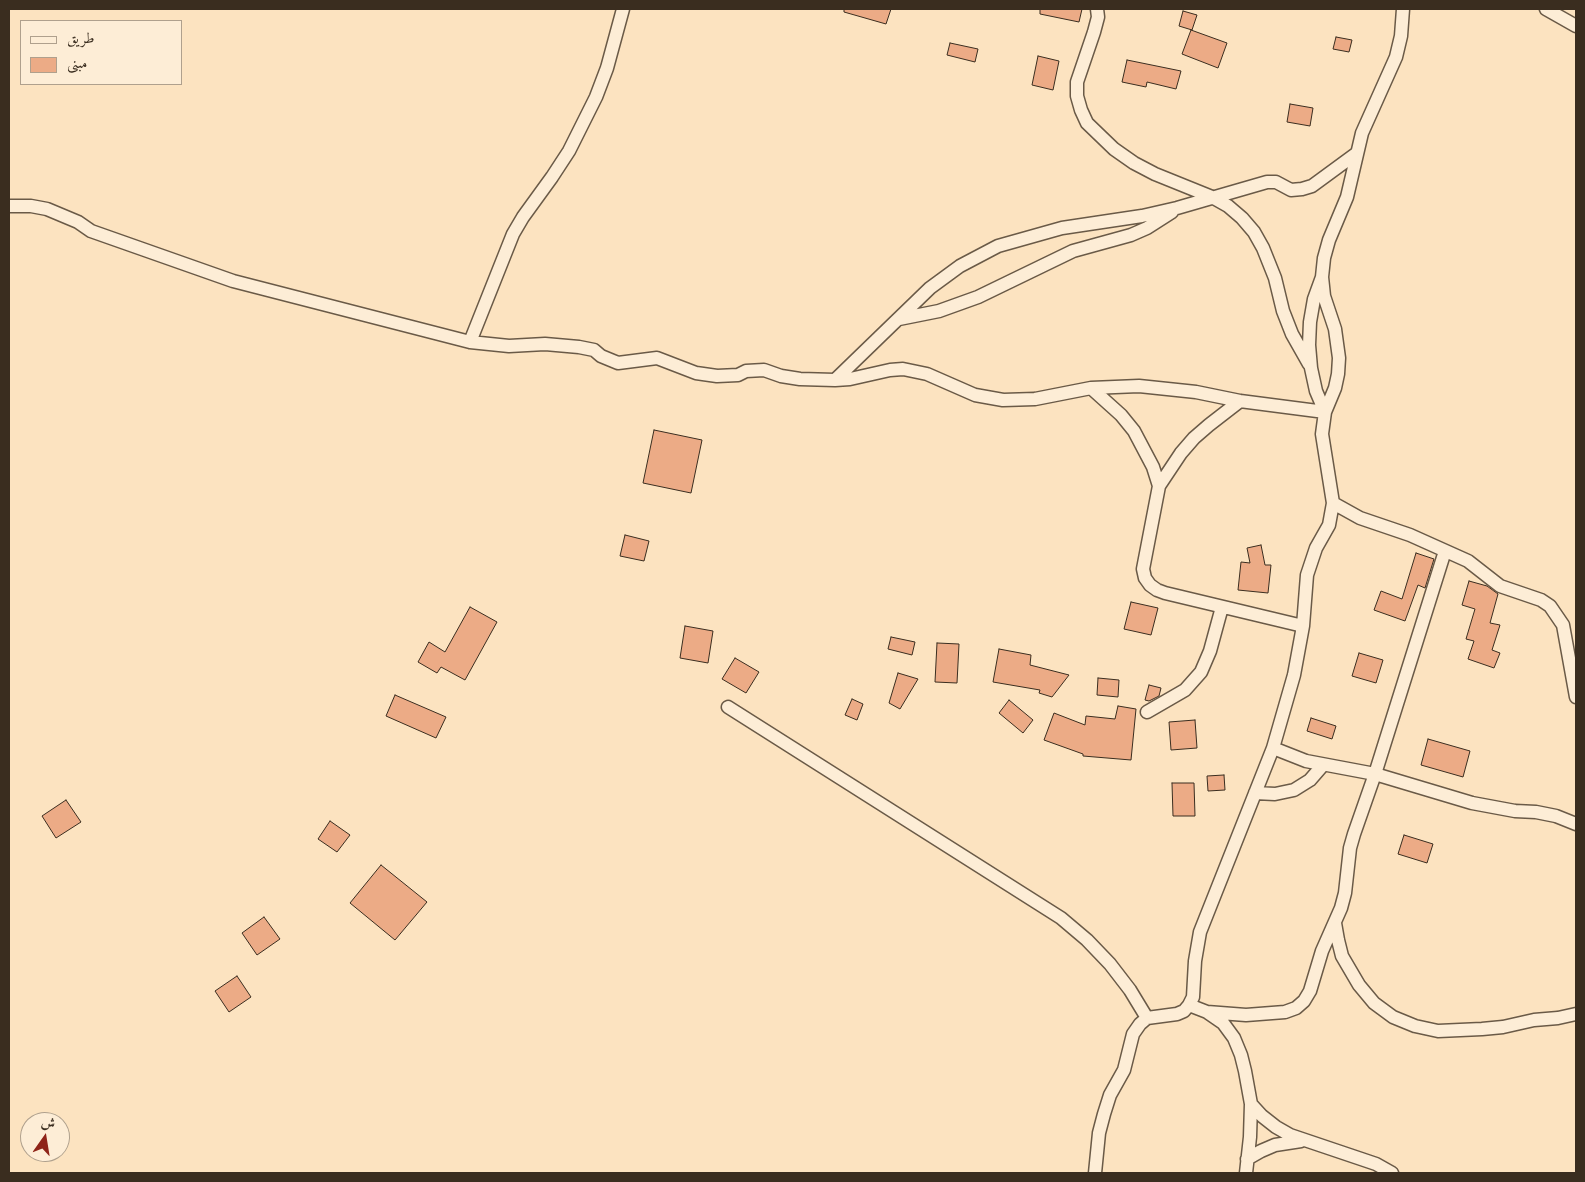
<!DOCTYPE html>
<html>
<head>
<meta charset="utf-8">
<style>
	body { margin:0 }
	#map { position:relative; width:1585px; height:1182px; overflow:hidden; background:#fce3c0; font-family:"IM FELL Great Primer",Amiri,serif }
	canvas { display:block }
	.frame { position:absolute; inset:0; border:10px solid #3a2d1f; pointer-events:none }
	.legend { position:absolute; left:20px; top:20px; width:162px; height:65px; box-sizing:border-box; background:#fdedd6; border:1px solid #afa08d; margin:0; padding:6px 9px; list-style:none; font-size:15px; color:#3a2d1f }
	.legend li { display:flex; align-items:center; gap:10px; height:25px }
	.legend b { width:25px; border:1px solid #afa08d }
	.north { position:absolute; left:20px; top:1112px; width:50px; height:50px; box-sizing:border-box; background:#fdedd6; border:1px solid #afa08d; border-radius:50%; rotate:13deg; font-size:14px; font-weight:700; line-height:20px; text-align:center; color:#3a2d1f }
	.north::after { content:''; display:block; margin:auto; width:18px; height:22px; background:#8f2418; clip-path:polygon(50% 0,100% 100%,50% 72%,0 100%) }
</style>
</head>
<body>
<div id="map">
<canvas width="1585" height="1182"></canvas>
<div class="frame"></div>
<ul class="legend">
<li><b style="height:6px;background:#fdedd6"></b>طريق</li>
<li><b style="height:14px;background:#ecab86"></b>مبنى</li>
</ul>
<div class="north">ش</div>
</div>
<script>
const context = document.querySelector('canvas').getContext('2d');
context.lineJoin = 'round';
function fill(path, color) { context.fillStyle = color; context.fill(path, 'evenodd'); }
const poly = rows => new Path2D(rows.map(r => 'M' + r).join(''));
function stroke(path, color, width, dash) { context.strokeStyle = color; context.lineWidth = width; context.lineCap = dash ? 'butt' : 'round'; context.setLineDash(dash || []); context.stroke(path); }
const building = poly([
	[844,9,891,9,886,24,844,12,844,9],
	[1040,9,1082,9,1079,22,1040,14,1040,9],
	[1183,11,1197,15,1192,30,1179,26,1183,11],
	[1191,30,1227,43,1218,68,1182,54,1191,30],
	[1336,37,1352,40,1349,52,1333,49,1336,37],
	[950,43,978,49,975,62,947,55,950,43],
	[1038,56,1059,61,1053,90,1032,85,1038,56],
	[1127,60,1181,71,1176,89,1147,82,1146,87,1122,82,1127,60],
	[1290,104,1313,108,1310,126,1287,122,1290,104],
	[654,430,702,440,691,493,643,483,654,430],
	[625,535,649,541,644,561,620,556,625,535],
	[1261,545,1265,565,1271,565,1268,593,1238,590,1241,562,1250,563,1247,548,1261,545],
	[1416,553,1434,559,1425,588,1418,585,1405,621,1374,610,1381,591,1402,599,1416,553],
	[1469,581,1487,586,1498,594,1490,623,1500,625,1492,650,1500,653,1494,668,1468,659,1474,641,1466,639,1475,609,1462,605,1469,581],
	[1131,602,1158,608,1151,635,1124,629,1131,602],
	[470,607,497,622,465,680,441,667,437,673,418,662,429,642,445,652,470,607],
	[685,626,713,631,708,663,680,658,685,626],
	[891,637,915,642,912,655,888,649,891,637],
	[937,643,959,644,957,683,935,682,937,643],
	[999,649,1031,655,1030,665,1069,675,1052,697,1039,693,1040,690,993,682,999,649],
	[1359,653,1383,660,1376,683,1352,676,1359,653],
	[735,658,759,672,746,693,722,679,735,658],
	[898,673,918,679,900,709,889,703,898,673],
	[1098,678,1119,680,1118,697,1097,695,1098,678],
	[1149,685,1161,688,1159,696,1149,701,1145,700,1149,685],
	[395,695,446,717,436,738,386,716,395,695],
	[852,699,863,704,857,720,845,715,852,699],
	[1009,700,1033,720,1023,733,999,713,1009,700],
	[1118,706,1136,709,1131,760,1083,756,1083,754,1044,740,1054,713,1085,725,1086,716,1115,719,1118,706],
	[1311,718,1336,726,1332,739,1307,731,1311,718],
	[1195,720,1197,748,1171,750,1169,722,1195,720],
	[1428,739,1470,751,1463,777,1421,765,1428,739],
	[1224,775,1225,790,1208,791,1207,776,1224,775],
	[1172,783,1194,783,1195,816,1173,816,1172,783],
	[66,800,81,822,56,838,42,816,66,800],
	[330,821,350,835,337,852,318,839,330,821],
	[1404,835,1433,844,1427,863,1398,854,1404,835],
	[381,865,427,902,395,940,350,903,381,865],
	[264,917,280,939,257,955,242,933,264,917],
	[237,976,251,997,229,1012,215,991,237,976]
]);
fill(building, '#ecab86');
stroke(building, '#3a2d1f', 1);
const street = poly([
	[1097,9,1098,17,1094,32,1077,82,1077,96,1081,110,1087,123,1114,149,1134,163,1155,174,1212,197,1228,206,1242,218,1254,232,1263,248,1275,278,1283,311,1292,334,1309,364],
	[1546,9,1576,26],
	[9,206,31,206,47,209,78,222,91,231,233,281,470,342,509,346,545,344,579,347,594,350,601,356,618,363,657,358,696,373,717,376,738,375,746,371,764,370,781,376,800,379,835,380,850,379,890,370,903,369,927,374,975,395,1003,400,1035,399,1091,388,1139,386,1196,392,1240,401,1325,412,1316,391,1311,368,1309,345,1310,322,1314,299,1322,277],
	[899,319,939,311,978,297,1073,251,1131,235,1147,228,1172,212],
	[470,342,513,234,523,217,552,177,569,151,596,97,607,68,623,9],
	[835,380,930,288,960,266,998,246,1062,228,1142,216,1177,208,1267,182,1276,182,1291,190,1302,189,1312,186,1357,153],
	[1091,388,1121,415,1134,431,1153,467,1159,486],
	[1240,401,1209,425,1194,438,1181,453,1159,486,1143,569,1145,578,1150,585,1157,590,1165,593,1303,626],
	[1333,503,1360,518,1410,535,1468,561,1500,586,1541,600,1550,606,1563,625,1576,697],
	[728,707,1061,918,1087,940,1110,964,1130,990,1147,1018],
	[1147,712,1185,690,1201,672,1210,651,1222,607],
	[1273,748,1306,761,1375,774,1472,803,1515,811,1536,812,1556,816,1576,824],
	[1255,793,1275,794,1294,790,1310,780,1323,765],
	[1335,923,1338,940,1342,956,1359,985,1374,1003,1393,1017,1415,1026,1438,1031,1482,1029,1503,1027,1534,1020,1558,1018,1576,1014],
	[1189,1005,1207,1012,1223,1023,1234,1038,1241,1055,1245,1071,1251,1104,1250,1137,1246,1173],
	[1207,1012,1246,1015,1285,1012,1296,1008,1304,1001,1310,991,1322,951,1341,908,1345,893,1350,848,1354,834,1375,774,1445,551],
	[1251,1104,1262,1116,1276,1127,1290,1135,1376,1164,1392,1173],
	[1247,1159,1261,1151,1275,1145,1301,1141],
	[1095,1173,1099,1133,1104,1114,1110,1095,1124,1070,1133,1034,1140,1024,1147,1018,1177,1014,1184,1011,1189,1005,1193,997,1195,961,1200,932,1273,748,1294,675,1303,626,1307,575,1316,548,1329,525,1333,503,1322,434,1325,412,1335,388,1338,374,1339,358,1335,329,1324,296,1322,277,1324,258,1329,240,1347,197,1362,133,1396,57,1401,36,1403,9]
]);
stroke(street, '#6a5a47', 15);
stroke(street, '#fdedd6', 12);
</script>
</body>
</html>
